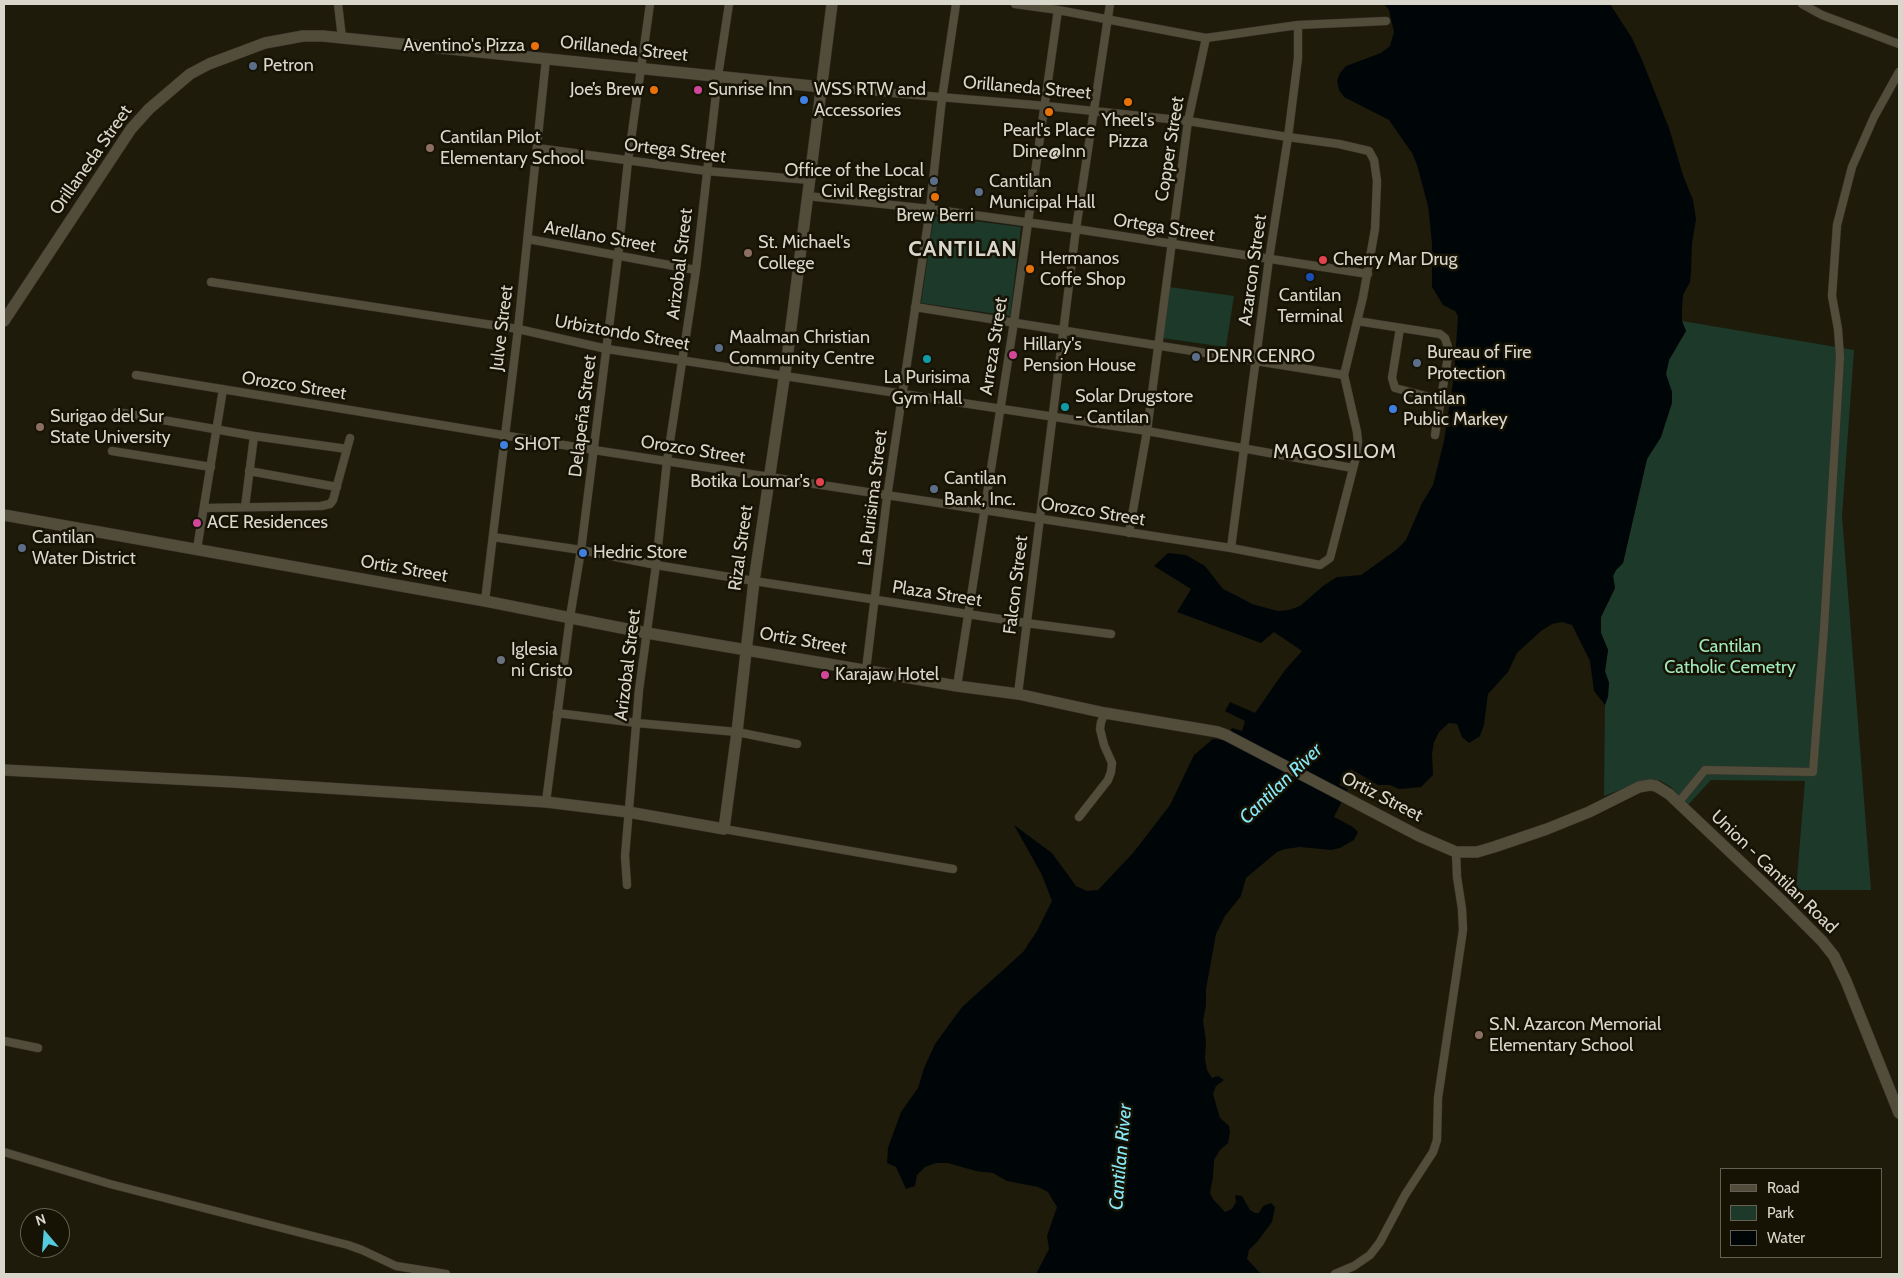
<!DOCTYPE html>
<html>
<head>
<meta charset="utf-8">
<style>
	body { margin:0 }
	#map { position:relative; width:1903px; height:1278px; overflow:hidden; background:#1f1b0b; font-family:Cabin,sans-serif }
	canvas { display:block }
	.frame { position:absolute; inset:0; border:5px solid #d9d7cc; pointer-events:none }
	.legend { position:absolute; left:1720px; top:1168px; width:162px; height:90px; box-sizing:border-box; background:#161204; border:1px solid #646154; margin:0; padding:6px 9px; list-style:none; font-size:15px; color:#d9d7cc }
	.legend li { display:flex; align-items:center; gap:10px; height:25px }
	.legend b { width:25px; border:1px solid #646154 }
	.north { position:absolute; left:20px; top:1208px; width:50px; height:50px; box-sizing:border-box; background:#161204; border:1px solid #646154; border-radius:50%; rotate:342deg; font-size:14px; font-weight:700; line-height:20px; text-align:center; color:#d9d7cc }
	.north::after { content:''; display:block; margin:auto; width:18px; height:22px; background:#54cadd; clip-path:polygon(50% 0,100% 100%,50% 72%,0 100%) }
</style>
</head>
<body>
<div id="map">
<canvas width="1903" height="1278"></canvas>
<div class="frame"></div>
<ul class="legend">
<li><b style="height:6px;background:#524d3b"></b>Road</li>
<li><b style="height:14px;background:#1d3929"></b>Park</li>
<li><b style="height:14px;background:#000608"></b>Water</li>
</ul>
<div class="north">N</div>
</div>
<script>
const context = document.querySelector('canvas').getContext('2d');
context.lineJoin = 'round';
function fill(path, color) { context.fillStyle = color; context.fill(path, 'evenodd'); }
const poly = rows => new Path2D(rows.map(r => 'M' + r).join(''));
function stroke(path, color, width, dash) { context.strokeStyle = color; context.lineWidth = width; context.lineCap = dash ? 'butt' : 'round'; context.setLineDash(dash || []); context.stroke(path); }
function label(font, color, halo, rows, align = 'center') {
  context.font = font + ' Cabin,sans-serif'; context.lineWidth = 5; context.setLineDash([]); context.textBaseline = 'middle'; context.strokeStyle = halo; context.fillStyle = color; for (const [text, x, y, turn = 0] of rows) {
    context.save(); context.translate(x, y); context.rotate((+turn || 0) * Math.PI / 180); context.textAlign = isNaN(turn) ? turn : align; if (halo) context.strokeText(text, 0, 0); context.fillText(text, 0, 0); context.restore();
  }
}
fill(poly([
	[934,216,1021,227,1010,316,921,303],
	[1169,287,1234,296,1226,347,1162,338],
	[1682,321,1854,350,1842,516,1871,890,1796,890,1805,781,1711,780,1688,805,1671,787,1659,780,1640,782,1604,796,1605,705,1609,683,1605,671,1608,650,1601,633,1601,617,1615,588,1613,576,1616,570,1623,563,1647,459,1661,437,1672,392,1666,374,1669,360,1686,331]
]), '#1d3929');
fill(poly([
	[1384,4,1610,4,1632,38,1642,60,1669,128,1683,175,1693,200,1696,219,1692,244,1691,272,1690,282,1683,295,1682,310,1682,321,1686,331,1669,360,1666,374,1672,392,1672,403,1661,437,1647,459,1623,563,1616,570,1613,576,1615,588,1601,617,1601,633,1608,650,1605,671,1609,683,1608,697,1605,705,1594,691,1590,661,1572,625,1562,622,1552,624,1541,631,1517,653,1508,672,1488,694,1484,725,1480,736,1469,743,1462,737,1457,724,1449,723,1439,732,1434,742,1432,753,1433,775,1421,787,1399,789,1390,785,1378,785,1351,769,1339,785,1348,789,1334,817,1353,827,1358,832,1354,840,1340,848,1331,850,1300,847,1285,849,1277,852,1246,878,1241,896,1225,916,1216,934,1206,989,1206,1005,1203,1021,1206,1041,1205,1059,1207,1070,1212,1078,1218,1076,1224,1080,1216,1086,1213,1094,1220,1118,1229,1126,1230,1132,1228,1143,1220,1150,1214,1160,1213,1177,1210,1193,1213,1199,1225,1212,1232,1209,1236,1202,1235,1195,1242,1196,1250,1210,1255,1213,1259,1213,1263,1206,1271,1203,1275,1207,1272,1222,1257,1242,1249,1250,1247,1259,1261,1274,1036,1274,1049,1249,1047,1236,1057,1207,1048,1192,1038,1187,1007,1181,993,1173,976,1171,948,1163,936,1163,925,1167,917,1175,915,1186,906,1189,896,1167,887,1163,888,1148,901,1112,918,1088,924,1068,935,1044,962,1007,1023,952,1037,931,1052,901,1042,875,1014,825,1052,853,1076,886,1087,891,1098,890,1133,853,1170,805,1194,755,1213,739,1225,740,1232,728,1242,731,1245,721,1225,711,1230,702,1255,713,1285,670,1302,651,1274,632,1261,643,1177,612,1191,589,1154,566,1168,553,1186,555,1205,566,1223,589,1241,598,1252,604,1278,611,1289,610,1300,606,1323,586,1337,577,1361,575,1396,550,1406,540,1422,503,1433,485,1444,441,1454,376,1458,316,1455,311,1443,305,1432,287,1432,243,1428,206,1417,165,1412,153,1389,120,1344,97,1339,90,1337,81,1340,73,1346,66,1381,53,1390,46,1394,32,1389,10]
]), '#000608');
const street = poly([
	[338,4,342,38],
	[1015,4,1058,10,1206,38,1298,25,1386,21],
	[1802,4,1822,15,1899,44],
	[537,148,707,171,809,180],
	[807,196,930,209,1076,229,1368,274],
	[528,239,696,270],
	[211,282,518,329,607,349,1147,431,1353,468],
	[915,307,1344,375],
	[1357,321,1440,334,1445,338,1449,350,1435,435],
	[1400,328,1392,378,1395,388,1441,400],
	[136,375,594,450,1231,548,1320,565,1330,558,1355,461,1358,442,1357,432,1344,375,1363,297,1375,229,1377,181,1374,160,1369,151,1339,144,1288,137,1188,121,1046,106,822,87],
	[117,412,254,436,347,449],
	[112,451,211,467],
	[249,471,337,487],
	[245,507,254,436],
	[204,508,321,506,330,504,333,500,350,438],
	[1129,533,1147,431,1188,121,1206,38],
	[493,537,581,550,656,565,754,581,1026,623,1111,634],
	[1231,548,1269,259,1288,137,1298,58,1298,25],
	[197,549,223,389],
	[485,601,518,329,546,59],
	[866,670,887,497,930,209,942,98,956,4],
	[957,686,1014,322,1058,10],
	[1018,694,1076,229,1110,4],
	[557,713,637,723,737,732,797,744],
	[546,802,570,617,581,550,618,256,628,161,650,4],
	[1678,803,1705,770,1813,772,1824,629,1840,357,1838,329,1832,296,1837,225,1852,167,1874,117,1899,72],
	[1079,817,1108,780,1111,772,1112,763,1104,745,1100,729,1101,722,1105,713],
	[724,829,953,869],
	[627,885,625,856,639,690,656,565,667,461,696,270,718,76,729,4],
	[4,1041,38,1048],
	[4,1152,110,1184,348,1245,362,1250,396,1266,446,1274],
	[1335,1274,1354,1266,1370,1255,1380,1242,1405,1195,1433,1152,1437,1140,1438,1098,1463,930,1462,909,1457,877,1456,852]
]);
const secondary = poly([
	[4,321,131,129,149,109,190,74,209,64,265,43,303,36,323,36,822,87],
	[4,515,485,601,647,633,957,686,1018,694,1105,713,1218,732,1226,735,1419,836,1456,852,1477,852,1494,847,1547,829,1589,812,1639,787,1650,785,1656,786,1669,794,1782,901,1822,941,1834,956,1846,981,1899,1113],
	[4,770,232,782,546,802,628,812,724,829,737,732,754,581,787,359,832,4]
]);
stroke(street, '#37342d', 9);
stroke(secondary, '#37342d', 12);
stroke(street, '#524d3b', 8);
stroke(secondary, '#524d3b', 11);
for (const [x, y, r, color] of [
	[535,46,5,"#e8710a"],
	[253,66,5,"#5c6f8a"],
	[654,90,5,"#e8710a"],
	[698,90,5,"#d1479c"],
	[804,100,5,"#3f7fe0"],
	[1128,102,5,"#e8710a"],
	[1049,112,5,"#e8710a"],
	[430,148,5,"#8d6e63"],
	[934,181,5,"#5c6f8a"],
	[979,192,5,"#5c6f8a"],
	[935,197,5,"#e8710a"],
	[748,253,5,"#8d6e63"],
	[1323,260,5,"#e0444e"],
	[1030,269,5,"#e8710a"],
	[1310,277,5,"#1a4fb4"],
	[719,348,5,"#5c6f8a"],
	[1013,355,5,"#d1479c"],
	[1196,357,5,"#5c6f8a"],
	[927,359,5,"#0f9aa8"],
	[1417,363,5,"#5c6f8a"],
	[1065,407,5,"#0f9aa8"],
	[1393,409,5,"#3f7fe0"],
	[40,427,5,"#8d6e63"],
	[504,445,5,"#3f7fe0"],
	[820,482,5,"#e0444e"],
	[934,489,5,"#5c6f8a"],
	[197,523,5,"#d1479c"],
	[22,548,5,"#5c6f8a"],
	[583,553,5,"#3f7fe0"],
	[501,660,5,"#6b7280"],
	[825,675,5,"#d1479c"],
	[1479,1035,5,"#8d6e63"]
]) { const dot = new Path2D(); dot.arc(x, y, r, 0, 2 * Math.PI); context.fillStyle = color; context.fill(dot); stroke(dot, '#161204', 2); }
label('18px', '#d9d7cc', '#161204', [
	["Aventino's Pizza",525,46,"right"],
	["Petron",263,66],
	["Joe’s Brew",644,90,"right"],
	["Sunrise Inn",708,90],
	["WSS RTW and",814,90],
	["Accessories",814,111],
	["Yheel's",1128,121,"center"],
	["Pizza",1128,142,"center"],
	["Pearl's Place",1049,131,"center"],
	["Dine@Inn",1049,152,"center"],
	["Cantilan Pilot",440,138],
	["Elementary School",440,159],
	["Office of the Local",924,171,"right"],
	["Civil Registrar",924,192,"right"],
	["Cantilan",989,182],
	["Municipal Hall",989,203],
	["Brew Berri",935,216,"center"],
	["St. Michael's",758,243],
	["College",758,264],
	["Hermanos",1040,259],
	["Coffe Shop",1040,280],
	["Cherry Mar Drug",1333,260],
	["Cantilan",1310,296,"center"],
	["Terminal",1310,317,"center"],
	["Maalman Christian",729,338],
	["Community Centre",729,359],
	["Hillary's",1023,345],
	["Pension House",1023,366],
	["Bureau of Fire",1427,353],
	["Protection",1427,374],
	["DENR CENRO",1206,357],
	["La Purisima",927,378,"center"],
	["Gym Hall",927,399,"center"],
	["Solar Drugstore",1075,397],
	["- Cantilan",1075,418],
	["Cantilan",1403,399],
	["Public Markey",1403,420],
	["Surigao del Sur",50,417],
	["State University",50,438],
	["SHOT",514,445],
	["Cantilan",944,479],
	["Bank, Inc.",944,500],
	["Botika Loumar's",810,482,"right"],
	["ACE Residences",207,523],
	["Cantilan",32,538],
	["Water District",32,559],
	["Hedric Store",593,553],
	["Iglesia",511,650],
	["ni Cristo",511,671],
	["Karajaw Hotel",835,675],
	["S.N. Azarcon Memorial",1489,1025],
	["Elementary School",1489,1046]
], 'left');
label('18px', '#d9d7cc', '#161204', [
	["Orillaneda Street",624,49,6],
	["Orillaneda Street",1027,88,5],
	["Copper Street",1170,149,-81],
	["Ortega Street",675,151,7],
	["Orillaneda Street",91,160,-55],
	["Ortega Street",1164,228,9],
	["Arellano Street",600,237,10],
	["Arizobal Street",680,264,-83],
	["Azarcon Street",1253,270,-82],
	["Julve Street",502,328,-83],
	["Urbiztondo Street",622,333,10],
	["Arreza Street",994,346,-81],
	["Orozco Street",294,386,9],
	["Delapeña Street",583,416,-83],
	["Orozco Street",693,450,9],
	["La Purisima Street",873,498,-83],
	["Orozco Street",1093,512,9],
	["Rizal Street",741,548,-82],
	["Ortiz Street",404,569,10],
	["Falcon Street",1016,585,-83],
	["Plaza Street",937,594,9],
	["Ortiz Street",803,641,10],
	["Arizobal Street",628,665,-83],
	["Ortiz Street",1382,797,27],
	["Union - Cantilan Road",1774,872,44]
]);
label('18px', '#a2ebbf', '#161204', [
	["Cantilan",1730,647],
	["Catholic Cemetry",1730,668]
]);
label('italic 19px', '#86e8f8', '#161204', [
	["Cantilan River",1281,784,-44],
	["Cantilan River",1121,1157,-85]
]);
context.letterSpacing = '1px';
label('20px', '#d9d7cc', '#161204', [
	["MAGOSILOM",1335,452]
]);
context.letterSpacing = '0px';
context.letterSpacing = '1px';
label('bold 22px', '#d9d7cc', '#161204', [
	["CANTILAN",963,250]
]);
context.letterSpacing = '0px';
</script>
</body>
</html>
